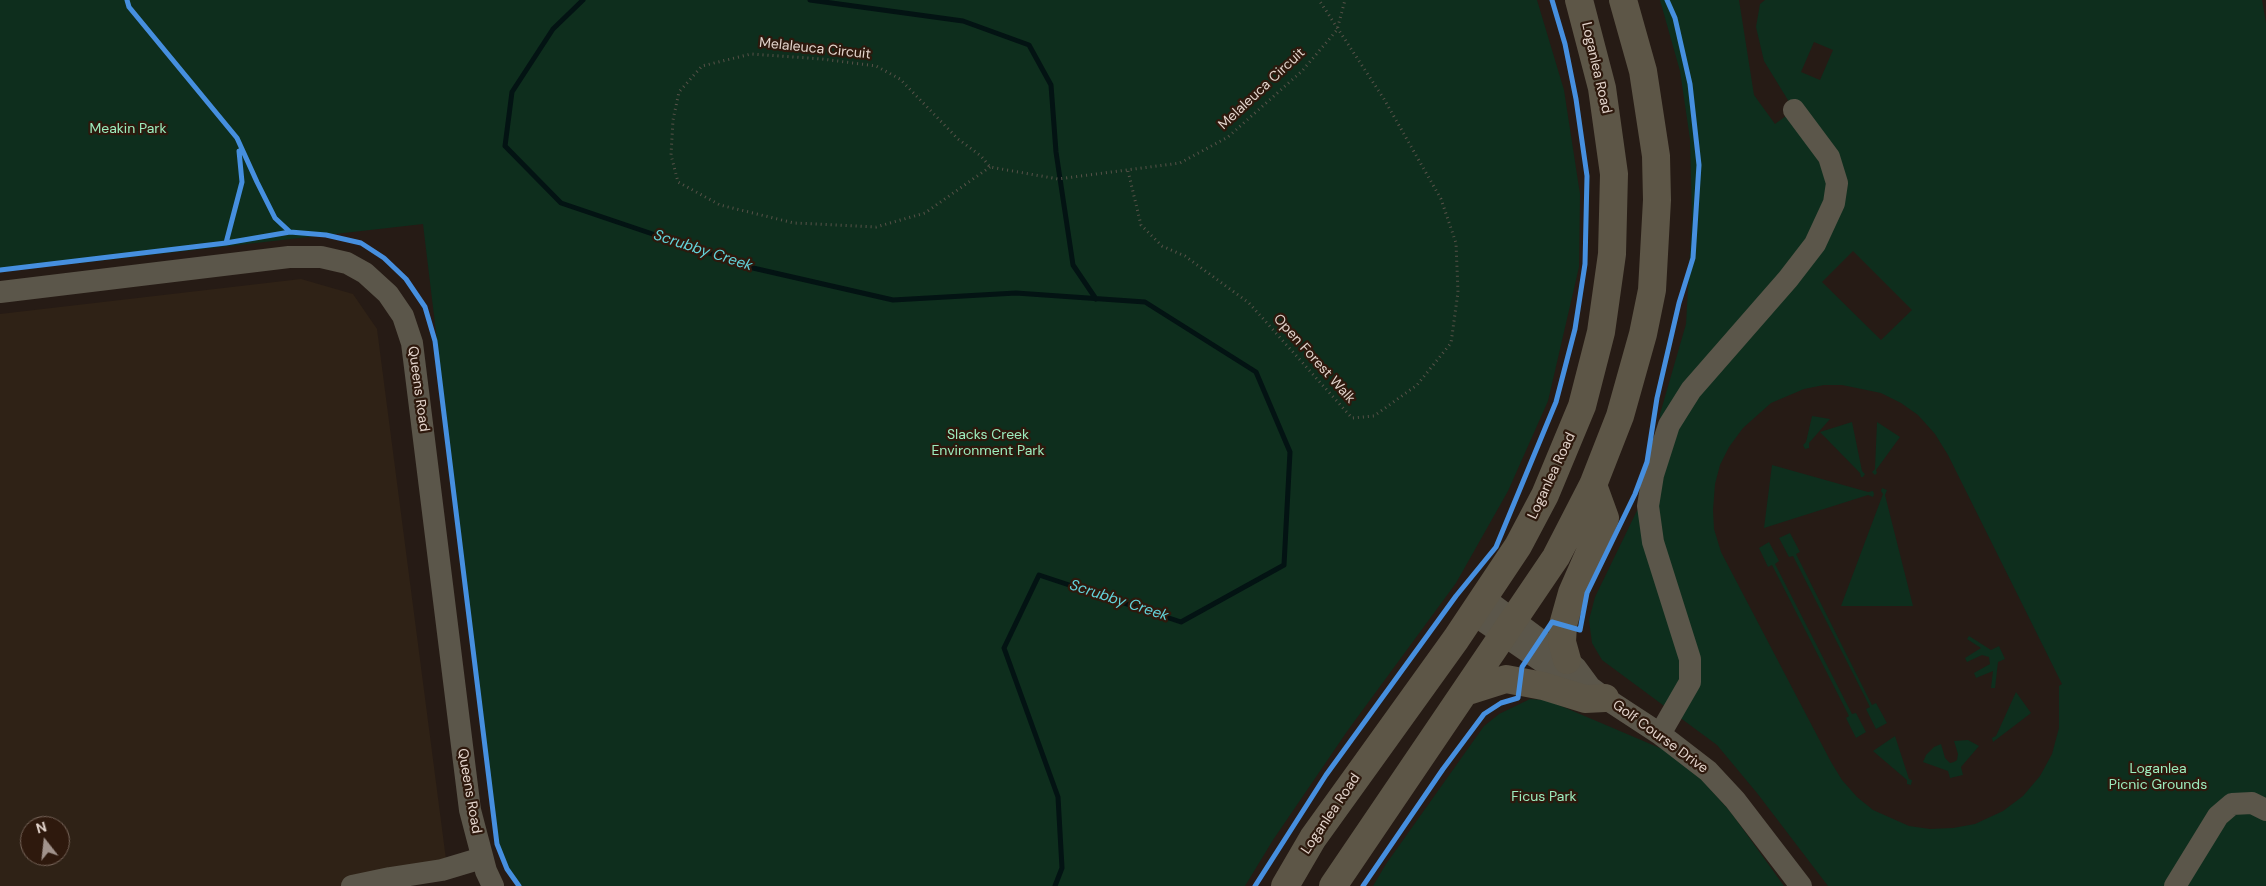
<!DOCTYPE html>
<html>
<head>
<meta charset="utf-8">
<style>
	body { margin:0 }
	#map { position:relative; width:2266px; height:886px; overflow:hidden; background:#261b15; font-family:"DM Sans",sans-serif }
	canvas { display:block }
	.north { position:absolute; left:20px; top:816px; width:50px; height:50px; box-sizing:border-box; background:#2e190d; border:1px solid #766459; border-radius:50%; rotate:344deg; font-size:14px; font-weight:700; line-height:20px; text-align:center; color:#e3d4cc }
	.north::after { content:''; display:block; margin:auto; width:18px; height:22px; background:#a1938c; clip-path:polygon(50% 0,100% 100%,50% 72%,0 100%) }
</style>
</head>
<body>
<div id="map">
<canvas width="2266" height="886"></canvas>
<div class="north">N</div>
</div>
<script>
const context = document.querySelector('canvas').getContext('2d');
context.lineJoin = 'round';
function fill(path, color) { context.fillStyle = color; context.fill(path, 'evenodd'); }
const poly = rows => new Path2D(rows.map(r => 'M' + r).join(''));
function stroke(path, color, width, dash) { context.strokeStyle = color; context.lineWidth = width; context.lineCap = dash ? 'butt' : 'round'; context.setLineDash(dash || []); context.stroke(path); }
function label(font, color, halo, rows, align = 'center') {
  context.font = font + ' "DM Sans",sans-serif'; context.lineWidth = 4.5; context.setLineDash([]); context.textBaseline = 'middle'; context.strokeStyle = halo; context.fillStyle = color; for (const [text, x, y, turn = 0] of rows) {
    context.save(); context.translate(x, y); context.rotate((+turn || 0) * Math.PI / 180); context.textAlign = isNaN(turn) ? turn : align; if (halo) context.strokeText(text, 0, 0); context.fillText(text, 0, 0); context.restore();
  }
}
fill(poly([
	[301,279,353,294,377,329,447,867,379,886,0,886,0,314],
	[30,826,60,826,60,856,30,856]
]), '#2f2216');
fill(poly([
	[0,0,1537,0,1564,90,1580,194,1579,267,1548,401,1508,491,1456,583,1348,730,1273,840,1245,886,517,886,497,841,423,224,0,272],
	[1660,0,1739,0,1754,95,1775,124,1794,110,1764,61,1756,27,1760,4,1765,0,2262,0,2266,23,2266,886,1828,886,1757,793,1717,745,1602,660,1592,643,1589,620,1595,597,1647,490,1661,440,1660,414,1686,324,1692,217,1690,139,1680,71],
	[1814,42,1833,50,1820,80,1801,72],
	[1853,251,1912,310,1881,340,1822,282],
	[1824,385,1842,385,1881,393,1901,403,1918,415,1935,434,1948,455,2062,684,2059,686,2059,728,2052,754,2040,776,2023,796,2003,811,1975,824,1953,828,1930,829,1909,826,1873,810,1857,797,1842,780,1831,762,1721,552,1714,529,1713,510,1715,484,1720,465,1729,447,1743,428,1771,403,1804,389],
	[1812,416,1830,419,1809,443,1809,448,1805,449,1803,445,1806,442],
	[1852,422,1862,471,1865,474,1863,477,1861,477,1860,473,1820,432],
	[1877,422,1900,437,1876,470,1877,473,1875,475,1872,472,1875,469],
	[1772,465,1868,492,1873,491,1874,494,1873,497,1868,495,1764,528],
	[1882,488,1887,490,1885,495,1913,606,1841,606,1883,494,1881,491],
	[1790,533,1800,552,1796,554,1872,705,1876,703,1887,723,1876,729,1866,709,1870,707,1793,556,1789,557,1779,538],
	[1769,542,1779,561,1775,564,1852,714,1856,713,1866,732,1856,738,1846,718,1849,716,1772,565,1768,567,1759,548],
	[1969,636,1991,650,1999,646,2005,659,1998,662,1995,688,1991,688,1993,671,1976,678,1974,673,1990,664,1989,657,1982,655,1967,662,1965,658,1981,648,1967,639],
	[2016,692,2031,713,1993,742,1992,738,1996,736],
	[1530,699,1547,700,1681,757,1730,811,1784,886,1373,886,1386,864,1484,726,1499,714],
	[1895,736,1909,779,1912,780,1911,785,1907,784,1907,780,1873,751],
	[1968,740,1979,746,1961,767,1963,775,1950,778,1948,771,1923,762,1926,755,1934,747,1941,744,1945,758,1950,763,1954,762,1957,760,1958,754,1954,741]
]), '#0e2e1d');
stroke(poly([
	[583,0,553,29,512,92,505,146,561,203,753,268,893,300,1016,293,1145,302,1256,372,1290,452,1284,565,1181,622,1039,575,1004,648,1058,797,1062,868,1055,886],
	[810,0,963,21,1029,45,1051,85,1056,152,1073,265,1096,299]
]), '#031313', 5);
stroke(poly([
	[990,167,925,213,876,227,794,223,720,205,678,182,671,155,673,120,679,92,702,66,751,54,822,59,876,66,900,79,958,139,981,156,990,167,1058,179,1180,163,1228,137,1302,71,1337,30,1345,0],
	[1128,171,1141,225,1162,246,1185,256,1249,303,1352,418,1374,416,1417,385,1451,343,1458,292,1456,243,1441,199,1417,157,1384,99,1319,0]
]), '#585249', 3, [1, 4]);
stroke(poly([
	[0,292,289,257,321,257,347,263,365,273,388,294,403,316,412,343,470,810,486,871,493,886],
	[1484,598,1567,660,1576,668,1590,687,1605,698,1660,734,1708,771,1735,800,1801,886],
	[1473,614,1566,678,1589,686],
	[1660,734,1690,682,1690,659,1653,542,1648,506,1653,475,1669,425,1691,390,1788,279,1815,244,1834,203,1837,183,1829,157,1794,110],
	[352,886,390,878,442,870,482,858],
	[2175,886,2218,816,2232,804,2252,803,2266,810]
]), '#5b564a', 22);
stroke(poly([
	[1567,660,1562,642,1563,625,1572,593,1605,518,1593,485],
	[1465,692,1506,679,1543,686,1585,699,1605,698],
	[1285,886,1313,838,1456,639,1518,546,1545,495,1582,406,1601,332,1612,254,1614,174,1602,88,1579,0],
	[1333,886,1556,557,1593,485,1620,416,1643,334,1652,290,1657,200,1656,156,1643,71,1623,0]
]), '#5d5647', 28);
stroke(poly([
	[127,0,129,7,237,138,257,182,275,218,290,232,326,235,361,243,384,258,406,279,425,307,435,341,497,844,507,869,519,886],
	[226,243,242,182,239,151],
	[0,270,226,243,290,232],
	[1255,886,1326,775,1456,596,1496,547,1556,402,1575,329,1585,264,1587,176,1576,99,1565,44,1552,0],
	[1363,886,1443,769,1484,714,1501,703,1518,698,1522,667,1552,622,1580,630,1587,593,1635,494,1647,462,1657,398,1679,303,1693,258,1699,165,1690,84,1675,18,1667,0]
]), '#468fdf', 5);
label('14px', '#e3d4cc', '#2e190d', [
	["Melaleuca Circuit",815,49,6],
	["Loganlea Road",1596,68,77],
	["Melaleuca Circuit",1262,89,-43],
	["Open Forest Walk",1314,359,48],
	["Queens Road",418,389,82],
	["Loganlea Road",1552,476,-65],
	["Golf Course Drive",1660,737,36],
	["Queens Road",469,791,80],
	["Loganlea Road",1331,814,-56]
]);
label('14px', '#9dedbe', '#2e190d', [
	["Meakin Park",128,129],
	["Slacks Creek",988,435],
	["Environment Park",988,451],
	["Loganlea",2158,769],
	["Picnic Grounds",2158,785],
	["Ficus Park",1544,797]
]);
label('italic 15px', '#63d3da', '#2e190d', [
	["Scrubby Creek",703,251,18],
	["Scrubby Creek",1119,601,18]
]);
</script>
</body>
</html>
